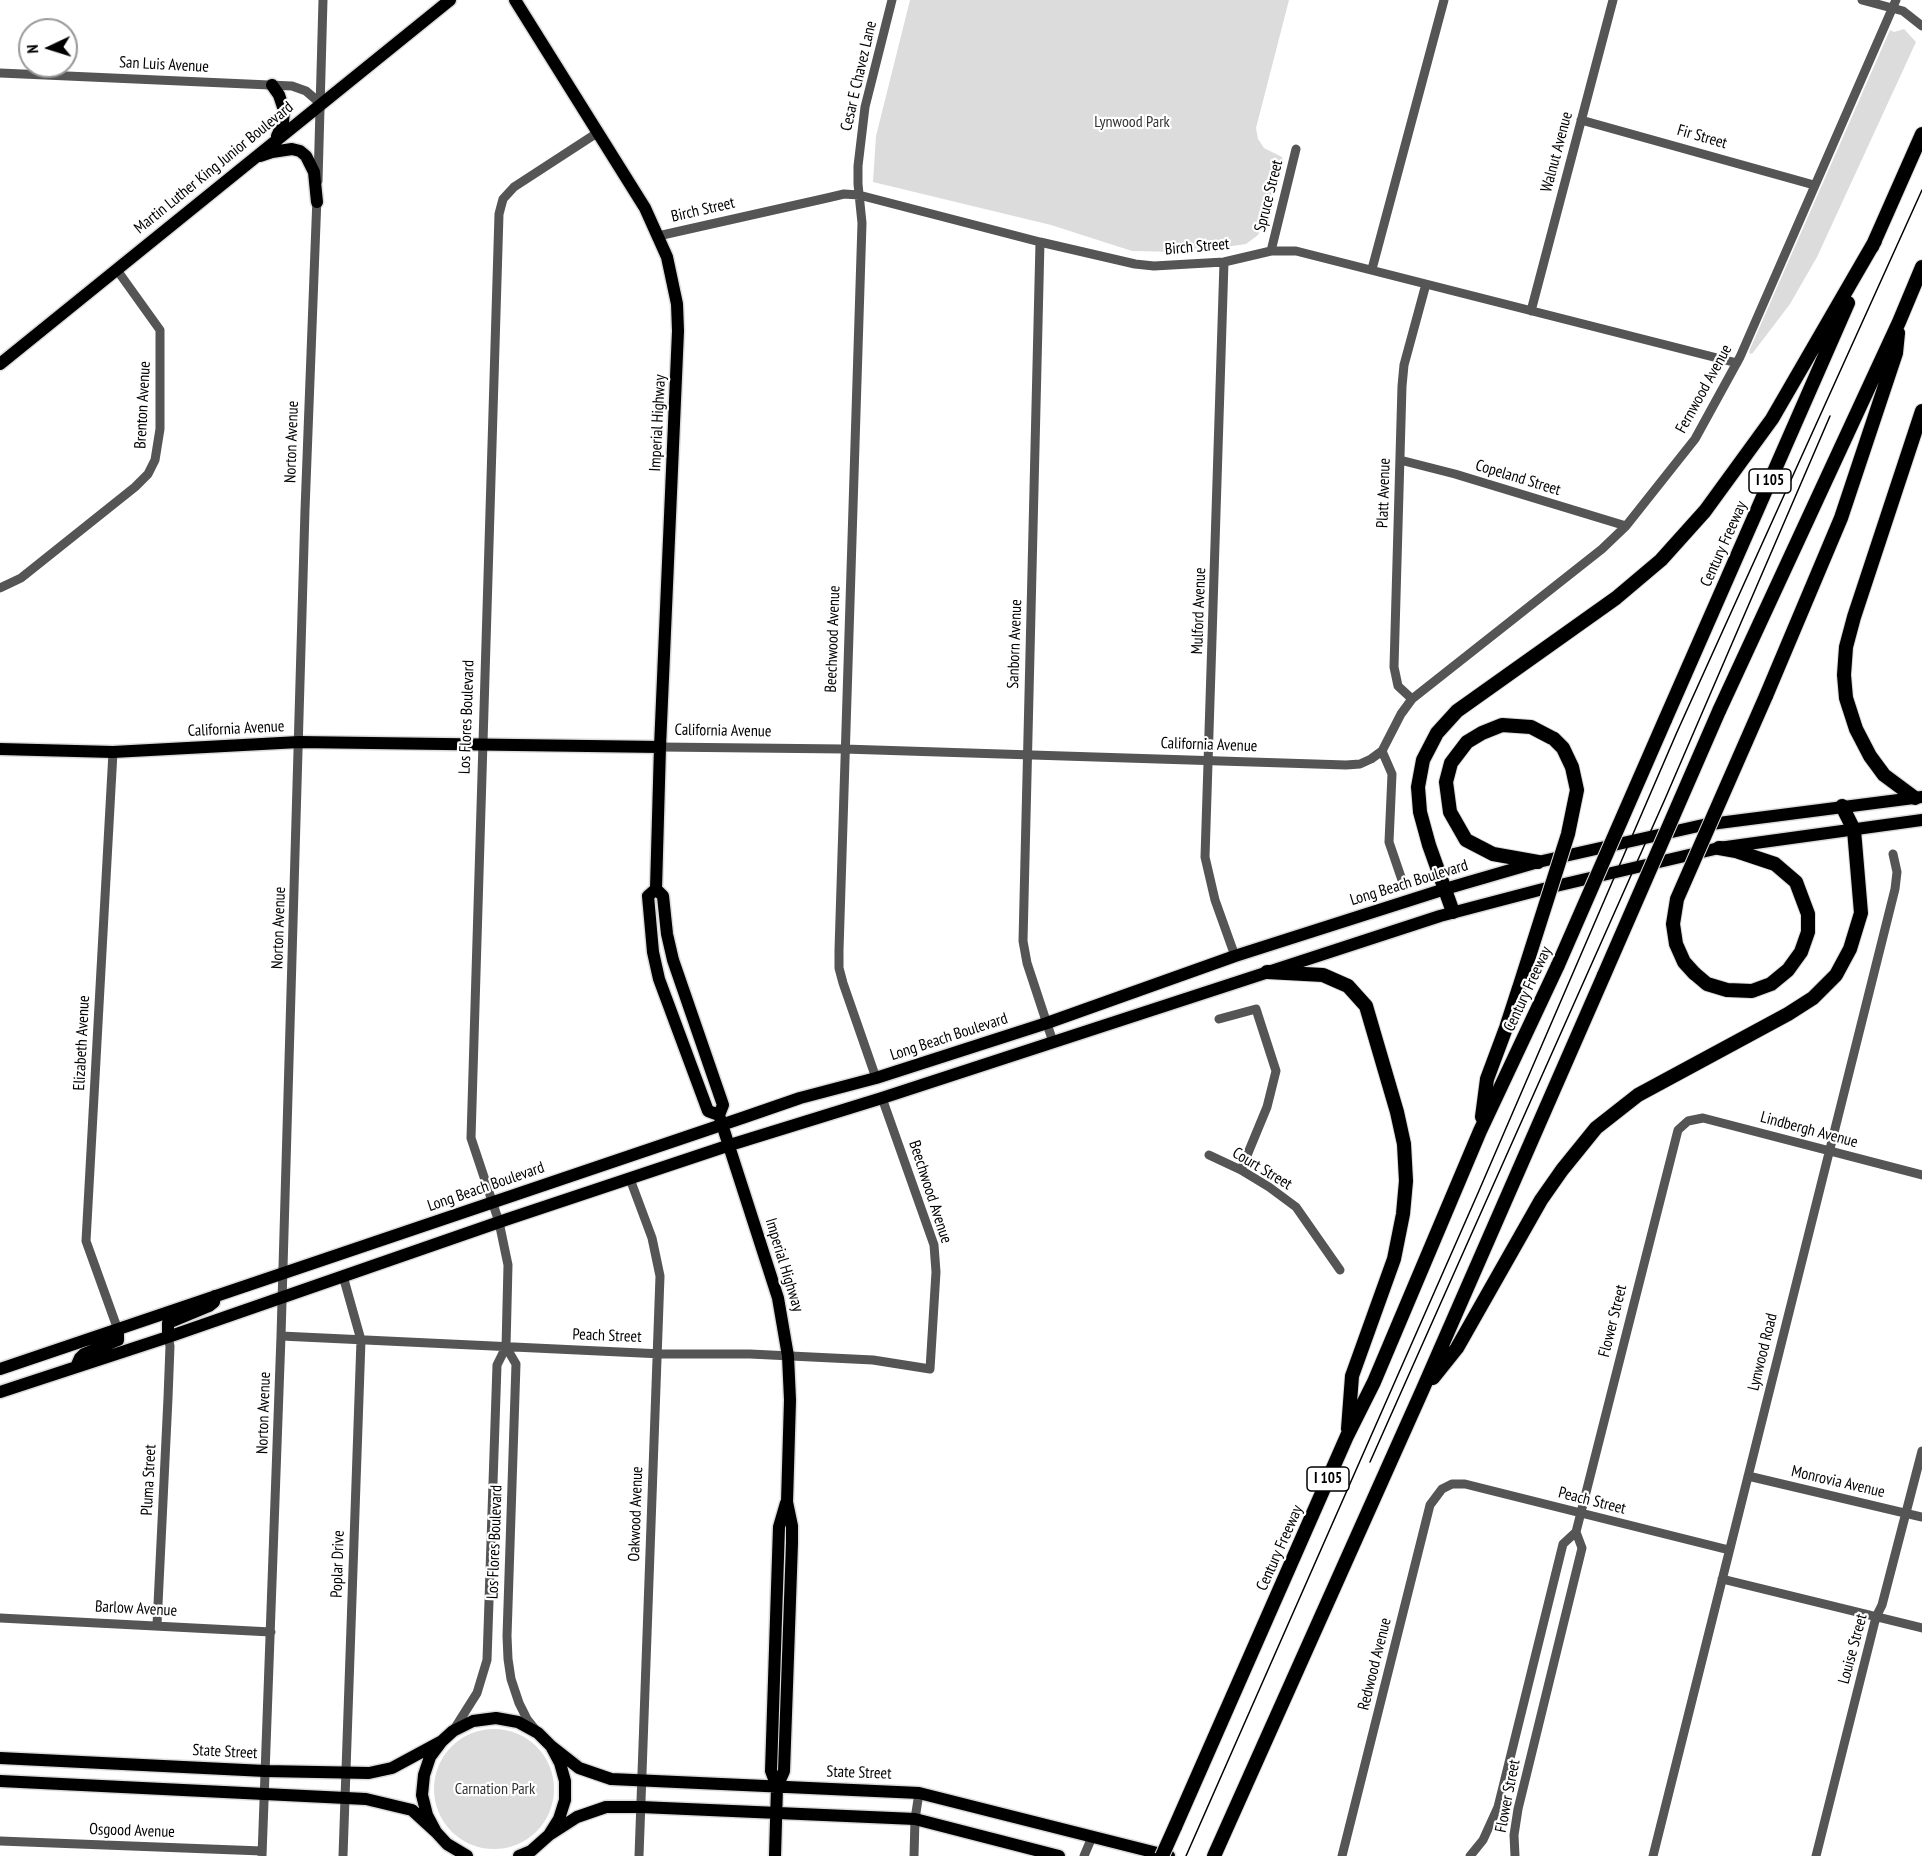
<!DOCTYPE html>
<html>
<head>
<meta charset="utf-8">
<style>
	body { margin:0 }
	#map { position:relative; width:1922px; height:1856px; overflow:hidden; background:#fff; font-family:"PT Sans Narrow",sans-serif }
	canvas { display:block }
	.north { position:absolute; left:18px; top:18px; width:60px; height:60px; box-sizing:border-box; background:#fff; border:2px solid #999; border-radius:50%; rotate:266deg; font-size:16px; font-weight:700; line-height:24px; text-align:center; color:#000 }
	.north::after { content:''; display:block; margin:auto; width:21px; height:27px; background:#000; clip-path:polygon(50% 0,100% 100%,50% 72%,0 100%) }
</style>
</head>
<body>
<div id="map">
<canvas width="1922" height="1856"></canvas>
<div class="north">N</div>
</div>
<script>
const context = document.querySelector('canvas').getContext('2d');
context.lineJoin = 'round';
function fill(path, color) { context.fillStyle = color; context.fill(path, 'evenodd'); }
const poly = rows => new Path2D(rows.map(r => 'M' + r).join(''));
function stroke(path, color, width, dash) { context.strokeStyle = color; context.lineWidth = width; context.lineCap = dash ? 'butt' : 'round'; context.setLineDash(dash || []); context.stroke(path); }
function label(font, color, halo, rows, align = 'center') {
  context.font = font + ' "PT Sans Narrow",sans-serif'; context.lineWidth = 4.5; context.setLineDash([]); context.textBaseline = 'middle'; context.strokeStyle = halo; context.fillStyle = color; for (const [text, x, y, turn = 0] of rows) {
    context.save(); context.translate(x, y); context.rotate((+turn || 0) * Math.PI / 180); context.textAlign = isNaN(turn) ? turn : align; if (halo) context.strokeText(text, 0, 0); context.fillText(text, 0, 0); context.restore();
  }
}
fill(poly([
	[910,0,1289,0,1256,128,1258,139,1264,148,1282,157,1283,161,1258,235,1246,244,1226,247,1178,252,1132,251,1051,225,873,182,876,136],
	[1904,29,1916,42,1817,257,1790,304,1752,354,1749,353,1750,349,1890,30,1894,32],
	'434 1789a60 60 0 1 1 120 0a60 60 0 1 1-120 0Z'
]), '#dcdcdc');
const major = poly([
	[515,0,645,208,667,257,677,304,678,331,660,747,656,889,663,896,667,934,673,960,723,1105,719,1115,778,1298,788,1356,790,1400,787,1502,792,1526,792,1543,784,1771,777,1787,775,1856],
	[272,85,279,95,284,110,283,123,277,136],
	[260,156,272,152,292,149,300,151,306,156,314,172,317,202],
	[0,364,450,0],
	[0,749,113,752,299,742,660,747],
	[656,889,648,896,653,952,659,979,708,1111,719,1115],
	[168,1337,168,1323,209,1306,214,1302,215,1296],
	[76,1367,80,1358,84,1354,118,1340,118,1330],
	[0,1369,745,1117,800,1098,876,1078,1047,1023,1235,956,1445,889,1538,862,1703,825,1922,797],
	[0,1392,168,1337,508,1219,730,1145,882,1098,1440,916,1543,889,1719,848,1922,820],
	[551,1746,579,1768,611,1779,919,1793,1169,1856],
	[0,1758,265,1771,369,1773,392,1768,442,1741],
	[0,1781,366,1799,412,1810,436,1832],
	[777,1787,771,1771,779,1527,786,1503],
	[549,1835,577,1817,606,1807,641,1807,915,1819,1059,1856],
	[467,1856,447,1844,436,1832,427,1815,422,1795,424,1775,430,1757,442,1741,453,1731,473,1721,496,1718,518,1722,538,1733,551,1746,560,1763,565,1781,565,1800,559,1819,549,1835,531,1851,519,1856]
]);
const highway = poly([
	[1872,247,1922,134],
	[1766,696,1841,518,1896,353,1898,333],
	[1719,711,1899,322,1922,267],
	[1665,720,1848,303],
	[1915,798,1884,775,1870,756,1856,729,1846,698,1844,675,1846,647,1854,617,1922,411],
	[1538,862,1493,854,1466,840,1450,812,1446,782,1451,763,1467,742,1482,733,1502,725,1531,727,1554,739],
	[1453,912,1429,845,1420,812,1418,787,1423,760,1437,733,1457,711,1616,598,1661,560,1705,511,1772,419,1875,241],
	[1267,972,1323,975,1348,986,1366,1006,1397,1112,1404,1144,1406,1181,1403,1214,1394,1259,1352,1376,1348,1429],
	[1694,973,1707,984,1727,990,1752,991,1771,984,1788,970,1801,952,1808,932,1808,914,1796,882,1775,864,1736,851,1719,848],
	[1482,1117,1487,1079,1506,1028,1519,988],
	[1433,1378,1457,1348,1541,1200,1562,1170,1596,1128,1638,1095,1788,1014,1813,998,1836,975,1850,949,1861,913,1854,830,1842,806],
	[1175,1827,1347,1436,1374,1382,1480,1131,1558,965],
	[1214,1856,1422,1391,1604,975]
]);
stroke(major, '#dbdbdb', 15);
stroke(highway, '#dbdbdb', 16);
stroke(poly([
	[1862,0,1903,11,1922,26],
	[0,73,292,86,306,91,321,104],
	[1581,120,1814,185],
	[318,181,323,0],
	[658,236,827,198,844,194,859,195,1040,242,1135,264,1154,266,1224,262,1271,251,1296,251,1737,363],
	[1040,242,1023,941,1027,963,1053,1042],
	[1271,251,1296,149],
	[1224,262,1205,857,1215,900,1235,956],
	[1372,269,1444,0],
	[1531,311,1613,0],
	[1400,460,1455,474,1626,526],
	[0,588,21,578,135,487,148,474,155,460,160,429,160,330,117,270],
	[1412,699,1398,686,1394,667,1402,386,1404,365,1426,284],
	[660,747,844,749,1346,765,1360,764,1371,759,1382,751,1401,714,1412,699,1602,549,1626,526,1695,439,1740,357,1896,0],
	[1382,751,1392,774,1389,842,1403,883],
	[113,752,86,1241,118,1330],
	[1219,1019,1256,1009,1276,1071,1267,1107,1241,1170],
	[876,1078,843,983,839,968,839,950,862,223,858,184,858,166,865,107,892,0],
	[1209,1155,1241,1170,1269,1187,1296,1207,1340,1270],
	[630,1179,652,1238,660,1276,639,1856],
	[343,1276,361,1340,343,1856],
	[281,1336,662,1354,750,1354,873,1360,930,1369,936,1272,934,1245,882,1098],
	[506,1347,516,1364,507,1636,508,1659,511,1679,519,1703,527,1719,535,1729],
	[1748,1476,1922,1517],
	[1722,1579,1922,1628],
	[0,1618,271,1632],
	[157,1625,168,1398,170,1346,168,1337],
	[453,1731,477,1693,487,1660,497,1365,506,1347,508,1265,499,1222,471,1138,499,214,503,199,514,187,597,133],
	[0,1841,262,1851],
	[262,1856,281,1336,305,510,317,197],
	[914,1856,915,1819,919,1793],
	[1084,1856,1092,1837],
	[1342,1856,1430,1505,1442,1489,1452,1484,1465,1484,1729,1550],
	[1470,1856,1483,1840,1498,1807,1563,1544,1576,1532,1678,1130,1688,1121,1703,1118,1922,1175],
	[1515,1856,1514,1835,1518,1809,1582,1548,1576,1532],
	[1653,1856,1895,889,1897,872,1893,854],
	[1816,1856,1876,1617,1882,1605,1922,1451]
]), '#555', 9);
stroke(major, '#000', 12);
stroke(highway, '#000', 14);
stroke(poly([
	[1370,1462,1665,799,1830,416],
	[1186,1856,1478,1193,1677,732,1922,190]
]), '#000', 1.5);
const highwayBridge = poly([
	[1558,965,1665,720],
	[1694,973,1684,962,1676,944,1673,924,1677,899,1766,696],
	[1604,975,1719,711],
	[1519,988,1568,834,1577,790,1572,767,1563,748,1554,739],
	[1162,1856,1175,1827]
]);
stroke(highwayBridge, '#dbdbdb', 16, []);
stroke(highwayBridge, '#000', 14);
for (const [x, y, w] of [
	[1770,481,42],
	[1328,1479,42]
]) { const box = new Path2D(); box.roundRect(x - w / 2, y - 12, w, 24, 4.5); context.fillStyle = '#fff'; context.fill(box); stroke(box, '#000', 1.5); }
label('bold 15px', '#000', null, [
	["I 105",1770,481],
	["I 105",1328,1479]
]);
label('16px', '#000', '#fff', [
	["San Luis Avenue",164,65,3],
	["Cesar E Chavez Lane",859,76,-77],
	["Fir Street",1702,137,16],
	["Walnut Avenue",1557,152,-75],
	["Martin Luther King Junior Boulevard",214,168,-39],
	["Spruce Street",1269,196,-76],
	["Birch Street",703,210,-13],
	["Birch Street",1197,247,-5],
	["Fernwood Avenue",1704,389,-61],
	["Brenton Avenue",143,405,-87],
	["Imperial Highway",658,423,-87],
	["Norton Avenue",292,442,-88],
	["Copeland Street",1518,478,17],
	["Platt Avenue",1384,493,-88],
	["Century Freeway",1724,544,-66],
	["Mulford Avenue",1199,611,-88],
	["Beechwood Avenue",833,639,-88],
	["Sanborn Avenue",1015,644,-88],
	["Los Flores Boulevard",467,717,-88],
	["California Avenue",236,729,-3],
	["California Avenue",723,731,1],
	["California Avenue",1209,745,2],
	["Long Beach Boulevard",1409,883,-17],
	["Norton Avenue",279,928,-88],
	["Century Freeway",1528,989,-65],
	["Long Beach Boulevard",949,1037,-18],
	["Elizabeth Avenue",82,1043,-87],
	["Lindbergh Avenue",1809,1130,15],
	["Court Street",1262,1169,31],
	["Long Beach Boulevard",486,1187,-19],
	["Beechwood Avenue",930,1192,72],
	["Imperial Highway",784,1265,73],
	["Flower Street",1613,1321,-76],
	["Peach Street",607,1336,2],
	["Lynwood Road",1763,1352,-76],
	["Norton Avenue",264,1413,-88],
	["Pluma Street",149,1480,-87],
	["Monrovia Avenue",1838,1482,13],
	["Peach Street",1592,1501,14],
	["Oakwood Avenue",636,1514,-88],
	["Los Flores Boulevard",495,1542,-88],
	["Century Freeway",1280,1548,-66],
	["Poplar Drive",338,1564,-88],
	["Barlow Avenue",136,1609,3],
	["Louise Street",1853,1649,-75],
	["Redwood Avenue",1375,1664,-76],
	["State Street",225,1752,3],
	["State Street",859,1773,2],
	["Flower Street",1508,1796,-79],
	["Osgood Avenue",132,1831,2]
]);
label('16px', '#333', '#fff', [
	["Lynwood Park",1132,122],
	["Carnation Park",495,1789]
]);
</script>
</body>
</html>
